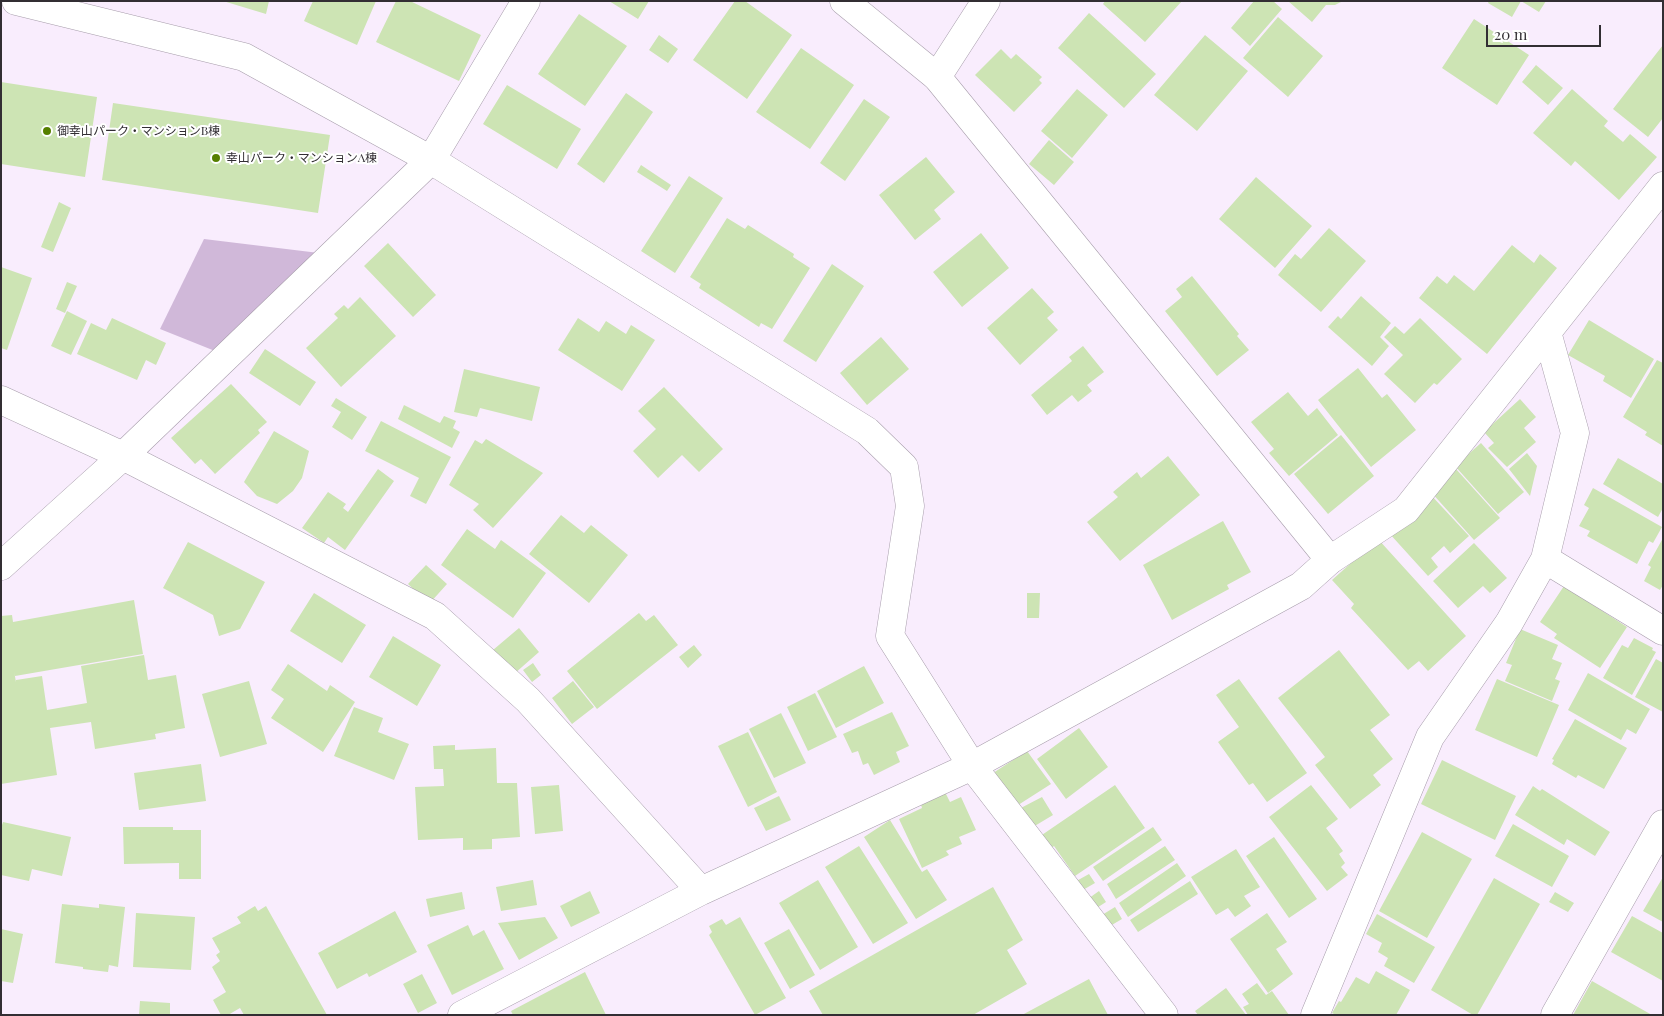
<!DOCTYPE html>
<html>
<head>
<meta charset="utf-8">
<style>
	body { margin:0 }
	#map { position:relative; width:1664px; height:1016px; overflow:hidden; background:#f9edfd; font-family:"Playfair Display",serif }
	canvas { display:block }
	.frame { position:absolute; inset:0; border:2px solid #322e33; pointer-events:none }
	.scale { position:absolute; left:1486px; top:25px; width:115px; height:22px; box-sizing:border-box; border:2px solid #322e33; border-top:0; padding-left:6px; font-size:15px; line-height:18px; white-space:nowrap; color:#322e33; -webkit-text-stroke:4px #fff; paint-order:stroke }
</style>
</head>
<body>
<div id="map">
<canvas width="1664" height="1016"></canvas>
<div class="frame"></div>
<div class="scale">20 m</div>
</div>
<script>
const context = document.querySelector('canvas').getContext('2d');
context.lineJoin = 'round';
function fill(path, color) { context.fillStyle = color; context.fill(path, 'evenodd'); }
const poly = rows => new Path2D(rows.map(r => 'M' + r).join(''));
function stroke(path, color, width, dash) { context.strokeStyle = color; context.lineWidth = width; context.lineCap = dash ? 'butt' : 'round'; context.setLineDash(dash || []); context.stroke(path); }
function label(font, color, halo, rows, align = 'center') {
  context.font = font + ' "Playfair Display","Noto Sans JP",serif'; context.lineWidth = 4; context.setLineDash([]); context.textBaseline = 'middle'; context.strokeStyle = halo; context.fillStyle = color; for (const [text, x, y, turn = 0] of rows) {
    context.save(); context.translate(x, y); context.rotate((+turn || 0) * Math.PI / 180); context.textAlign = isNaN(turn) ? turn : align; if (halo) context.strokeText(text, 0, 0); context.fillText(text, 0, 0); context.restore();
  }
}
fill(poly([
	[204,239,319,253,220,353,160,329]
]), '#d0b8d9');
fill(poly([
	[223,1,269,1,266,14],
	[313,1,376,1,357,45,304,21],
	[396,1,410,1,481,35,459,81,376,42],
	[609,1,649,1,638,19],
	[735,1,745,1,792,35,747,99,693,60],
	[1105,1,1182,1,1145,42,1103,4],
	[1254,1,1273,1,1282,9,1250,46,1231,28],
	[1288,1,1343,1,1335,5,1326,5,1312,22],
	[1489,1,1546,1,1539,12,1521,1,1512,17,1488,3],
	[1089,13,1156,74,1124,108,1058,48],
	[579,14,627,46,585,106,538,74],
	[1278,17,1323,56,1288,97,1243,58],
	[1474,19,1529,55,1497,105,1442,68],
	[659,35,678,49,668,63,649,50],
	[1205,35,1248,71,1197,131,1154,95],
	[1663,45,1663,118,1648,137,1613,109],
	[801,48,854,85,810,149,756,112],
	[1001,49,1011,59,1016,54,1042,77,1039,80,1042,83,1014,112,975,75],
	[1536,65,1563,88,1548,105,1522,82],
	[1,82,97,97,85,177,1,164],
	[507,85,581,129,557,169,483,124],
	[1077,89,1108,115,1072,158,1041,131],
	[1572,89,1608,121,1604,126,1623,142,1630,134,1657,157,1619,200,1575,161,1571,166,1533,133],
	[626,93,653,112,604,183,577,164],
	[864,99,890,117,845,181,820,163],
	[113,103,330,135,318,213,102,180],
	[1049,140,1074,162,1054,185,1029,164],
	[926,157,955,192,934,210,941,219,915,240,879,195],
	[641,165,671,185,667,191,637,172],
	[689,176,723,198,675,273,641,251],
	[1256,177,1312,226,1275,268,1219,219],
	[59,202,71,208,53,252,41,247],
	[727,218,745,229,748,225,794,254,793,257,810,268,772,329,761,323,759,327,699,288,701,284,690,277],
	[1329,228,1366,261,1321,312,1278,275,1295,254,1301,259],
	[981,233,1009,268,962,307,933,272],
	[388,243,436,295,413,317,364,266],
	[1512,245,1534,263,1540,254,1557,268,1487,354,1419,298,1437,276,1447,284,1454,275,1474,291],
	[832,264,864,286,816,362,783,341],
	[1,267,32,278,7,350,1,348],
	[1192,276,1239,334,1237,336,1249,350,1217,376,1165,311,1182,297,1176,289],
	[67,282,77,286,65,313,56,309],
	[1032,288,1054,312,1047,318,1058,330,1020,365,987,328],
	[1361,296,1391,323,1380,337,1389,346,1372,366,1328,327,1338,316,1341,319],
	[360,297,396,336,341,387,306,348,338,318,334,314,344,305,348,309],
	[67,311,87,321,71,355,51,346],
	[112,318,166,343,156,365,146,360,137,380,77,354,91,323,106,330],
	[578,318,599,332,606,321,626,334,631,325,655,340,622,391,558,350],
	[1420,318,1462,359,1437,385,1434,383,1415,403,1384,374,1403,355,1384,337,1395,326,1404,334],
	[1589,320,1654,359,1631,398,1603,381,1605,376,1568,355],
	[881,337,909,369,867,405,840,373],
	[1083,346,1104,372,1087,385,1092,391,1078,402,1072,395,1047,415,1031,395,1072,361,1069,357],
	[265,349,316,382,300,406,249,373],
	[1657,360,1663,363,1663,446,1645,435,1647,432,1623,417],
	[1358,368,1382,398,1387,394,1416,430,1371,467,1318,400],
	[464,369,540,387,532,421,480,408,477,417,454,412],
	[231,384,267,422,258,430,260,433,215,474,201,459,195,464,171,438],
	[664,387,723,449,699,472,682,455,658,478,633,451,656,429,638,411],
	[1288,392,1308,416,1317,408,1338,435,1289,476,1269,453,1274,449,1251,422],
	[336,398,367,417,352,440,332,427,341,412,331,406],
	[1520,399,1536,417,1524,428,1536,442,1507,467,1488,448,1494,443,1484,432],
	[404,405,440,423,444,416,456,421,453,428,460,432,452,448,398,419],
	[381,421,451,457,426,504,410,496,419,478,365,451],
	[274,431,309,451,302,478,293,491,277,504,257,496,244,482],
	[1341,435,1374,476,1328,514,1294,474],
	[486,439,543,473,493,528,473,510,479,504,449,485,475,440,482,444],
	[1481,443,1524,492,1498,514,1455,466],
	[1527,453,1537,466,1530,496,1509,469],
	[1168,456,1200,495,1120,561,1087,522,1118,497,1113,492,1137,472,1141,478],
	[1618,458,1663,484,1663,508,1658,517,1603,484],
	[378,469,394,481,345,550,328,537,324,543,302,528,328,492,346,504,343,508,348,512],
	[1456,469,1500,518,1474,540,1431,492],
	[1593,488,1662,527,1653,543,1649,541,1637,564,1587,536,1590,531,1579,526,1589,508,1584,505],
	[1430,494,1469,536,1450,553,1444,546,1431,558,1438,567,1428,576,1389,533],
	[561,515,584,533,591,525,628,555,589,603,529,554],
	[1223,521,1251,572,1227,585,1229,589,1172,620,1143,565],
	[467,529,495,549,501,540,546,573,513,618,441,565],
	[1663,538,1663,585,1660,590,1644,581,1651,567,1648,565],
	[1378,539,1466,636,1428,671,1419,661,1408,670,1351,608,1354,604,1332,580],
	[188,542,265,582,240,629,219,636,213,615,163,588],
	[1474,543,1507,578,1490,593,1483,586,1458,608,1433,581],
	[426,565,447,584,429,604,408,584],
	[1564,586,1627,627,1600,668,1554,638,1557,634,1540,622],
	[314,593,366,625,342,663,290,631],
	[1027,593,1040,593,1039,618,1027,618],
	[134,600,143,654,15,676,14,671,16,682,16,680,42,676,47,710,87,703,81,666,144,655,148,680,176,675,185,728,155,734,156,739,95,749,91,722,50,728,57,775,1,784,1,616,12,615,13,622],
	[639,613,646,621,654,615,678,645,597,709,567,671],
	[519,628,539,652,514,674,493,650],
	[1520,629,1558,645,1552,659,1562,663,1555,679,1560,681,1552,701,1505,681,1512,665,1506,663],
	[393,636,441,665,417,706,369,677],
	[1634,638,1653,648,1652,650,1656,652,1632,695,1603,678,1622,645,1628,648],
	[694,645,702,655,688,668,679,657],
	[1339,650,1390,715,1370,730,1393,759,1373,775,1381,785,1350,809,1315,765,1325,757,1278,698],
	[1656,659,1663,663,1663,712,1635,697],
	[533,663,541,675,532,682,523,670],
	[288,664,327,691,330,685,355,702,323,752,271,718,284,699,271,690],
	[864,666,884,703,836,728,817,691],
	[1588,673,1650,709,1636,734,1627,729,1621,740,1568,710],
	[1239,679,1307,773,1267,802,1253,783,1249,785,1218,742,1239,727,1216,695],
	[1497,679,1559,705,1537,757,1475,730],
	[249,681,267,744,220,757,202,694],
	[573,681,594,707,572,724,552,698],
	[815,693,837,737,808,751,787,707],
	[354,707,383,718,378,732,409,744,394,780,334,756],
	[892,712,909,746,896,752,900,762,874,775,868,763,863,765,858,751,852,753,843,734],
	[781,713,806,763,774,778,749,729],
	[1575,719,1627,748,1604,789,1578,775,1576,778,1552,764,1554,760,1552,759],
	[1079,728,1108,767,1066,799,1037,759],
	[748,732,777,792,748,807,718,746],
	[455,745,455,750,496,748,497,783,517,783,520,837,492,839,492,849,463,850,463,838,418,840,415,787,444,786,443,769,434,769,433,746],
	[1027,751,1051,784,1015,807,990,775],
	[1442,760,1516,796,1495,840,1421,804],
	[201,764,206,801,139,810,134,773],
	[559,785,563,831,535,834,531,787],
	[1115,785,1145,828,1075,876,1054,846,1045,853,1036,839],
	[1311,785,1338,819,1326,828,1343,851,1339,854,1345,863,1341,867,1348,875,1327,891,1269,817],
	[1533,786,1540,791,1542,789,1610,832,1595,856,1567,839,1564,845,1515,815],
	[944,790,950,802,961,797,976,830,959,837,962,844,946,851,949,855,922,868,899,819,922,808,920,801],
	[779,796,791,820,766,831,754,808],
	[1042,797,1053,815,1028,830,1017,810],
	[890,820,922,872,927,869,947,900,916,919,864,837],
	[3,822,71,837,62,876,32,869,29,881,1,875,1,828],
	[1513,824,1569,856,1552,887,1495,856],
	[123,827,173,827,173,830,201,830,201,879,179,879,179,863,124,864],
	[1153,827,1162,840,1103,881,1093,867],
	[1422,832,1472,859,1427,938,1379,911],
	[1274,837,1317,899,1289,918,1246,856],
	[859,846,908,923,873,944,825,867],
	[1165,846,1175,860,1116,899,1107,884],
	[1236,849,1260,887,1244,896,1251,906,1235,917,1228,908,1216,915,1191,877],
	[1177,863,1186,876,1128,917,1119,903],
	[1089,874,1095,883,1076,894,1071,884],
	[1663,877,1663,922,1643,911],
	[1494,878,1540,904,1477,1015,1473,1015,1431,990],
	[533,880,537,905,501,911,496,887],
	[818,880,858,947,820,970,779,903],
	[1190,881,1198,894,1138,932,1130,920],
	[993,887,1023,940,1007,950,1027,984,973,1015,823,1015,809,991],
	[590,891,600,913,571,927,560,906],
	[1099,891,1106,902,1092,911,1085,901],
	[462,892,465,909,430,917,426,899],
	[1555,892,1574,903,1568,912,1549,902],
	[62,904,99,908,99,904,125,907,118,967,109,965,108,972,83,969,83,967,55,963],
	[255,906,258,911,266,906,327,1015,244,1015,240,1008,228,1015,221,1015,213,1000,226,992,212,967,220,961,216,955,220,952,212,938,241,923,237,917],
	[1115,907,1122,919,1105,929,1097,918],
	[395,911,417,952,369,977,367,973,337,989,318,953],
	[136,913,195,917,191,970,133,967],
	[1267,913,1287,942,1276,949,1293,974,1268,993,1230,939],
	[1377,914,1435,947,1414,983,1384,966,1388,958,1378,952,1382,943,1366,934],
	[1632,916,1663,933,1663,981,1611,952],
	[545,917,558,938,519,960,498,923],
	[740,917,786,998,755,1015,709,935,712,932,709,926,722,919,726,925],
	[468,925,473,936,484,930,504,969,452,995,427,945],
	[1,929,23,934,13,983,1,981],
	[789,929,815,975,790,989,764,943],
	[1376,971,1410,990,1396,1015,1336,1015,1332,1013,1339,1001,1341,1002,1356,977,1369,984],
	[585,972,606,1015,513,1015,511,1011],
	[422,974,437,1003,418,1013,403,984],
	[1089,979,1108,1015,1022,1015],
	[1592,981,1652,1015,1573,1015],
	[1257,983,1266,995,1272,991,1289,1015,1248,1015,1243,1007,1249,1004,1242,994],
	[1226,988,1246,1015,1198,1015,1195,1011],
	[140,1001,170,1003,170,1015,139,1015]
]), '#cde4b4');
const minor = poly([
	[16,1,244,57,431,160,867,431,904,467,910,506,890,636,972,766,1164,1015],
	[937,77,986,1],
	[1547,332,1575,433,1545,559,1663,631],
	[1,400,123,456,435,616,528,700,701,891],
	[1,566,123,456,431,160,526,1],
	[462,1015,701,891,972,766,1301,586,1330,560,1406,510,1663,186],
	[1315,1015,1430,737,1509,623,1545,559],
	[1555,1015,1663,824]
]);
const tertiary = poly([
	[844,1,937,77,1330,560]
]);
stroke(minor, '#a79dab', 29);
stroke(tertiary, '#a79dab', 29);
stroke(minor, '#fff', 28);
stroke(tertiary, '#fff', 28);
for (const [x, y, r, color] of [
	[47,131,5,"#567f00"],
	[216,158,5,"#567f00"]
]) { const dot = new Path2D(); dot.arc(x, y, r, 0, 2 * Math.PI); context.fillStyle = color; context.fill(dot); stroke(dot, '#fff', 2); }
label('12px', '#322e33', '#fff', [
	["御幸山パーク・マンションB棟",57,131],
	["幸山パーク・マンションA棟",226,158]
], 'left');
</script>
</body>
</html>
